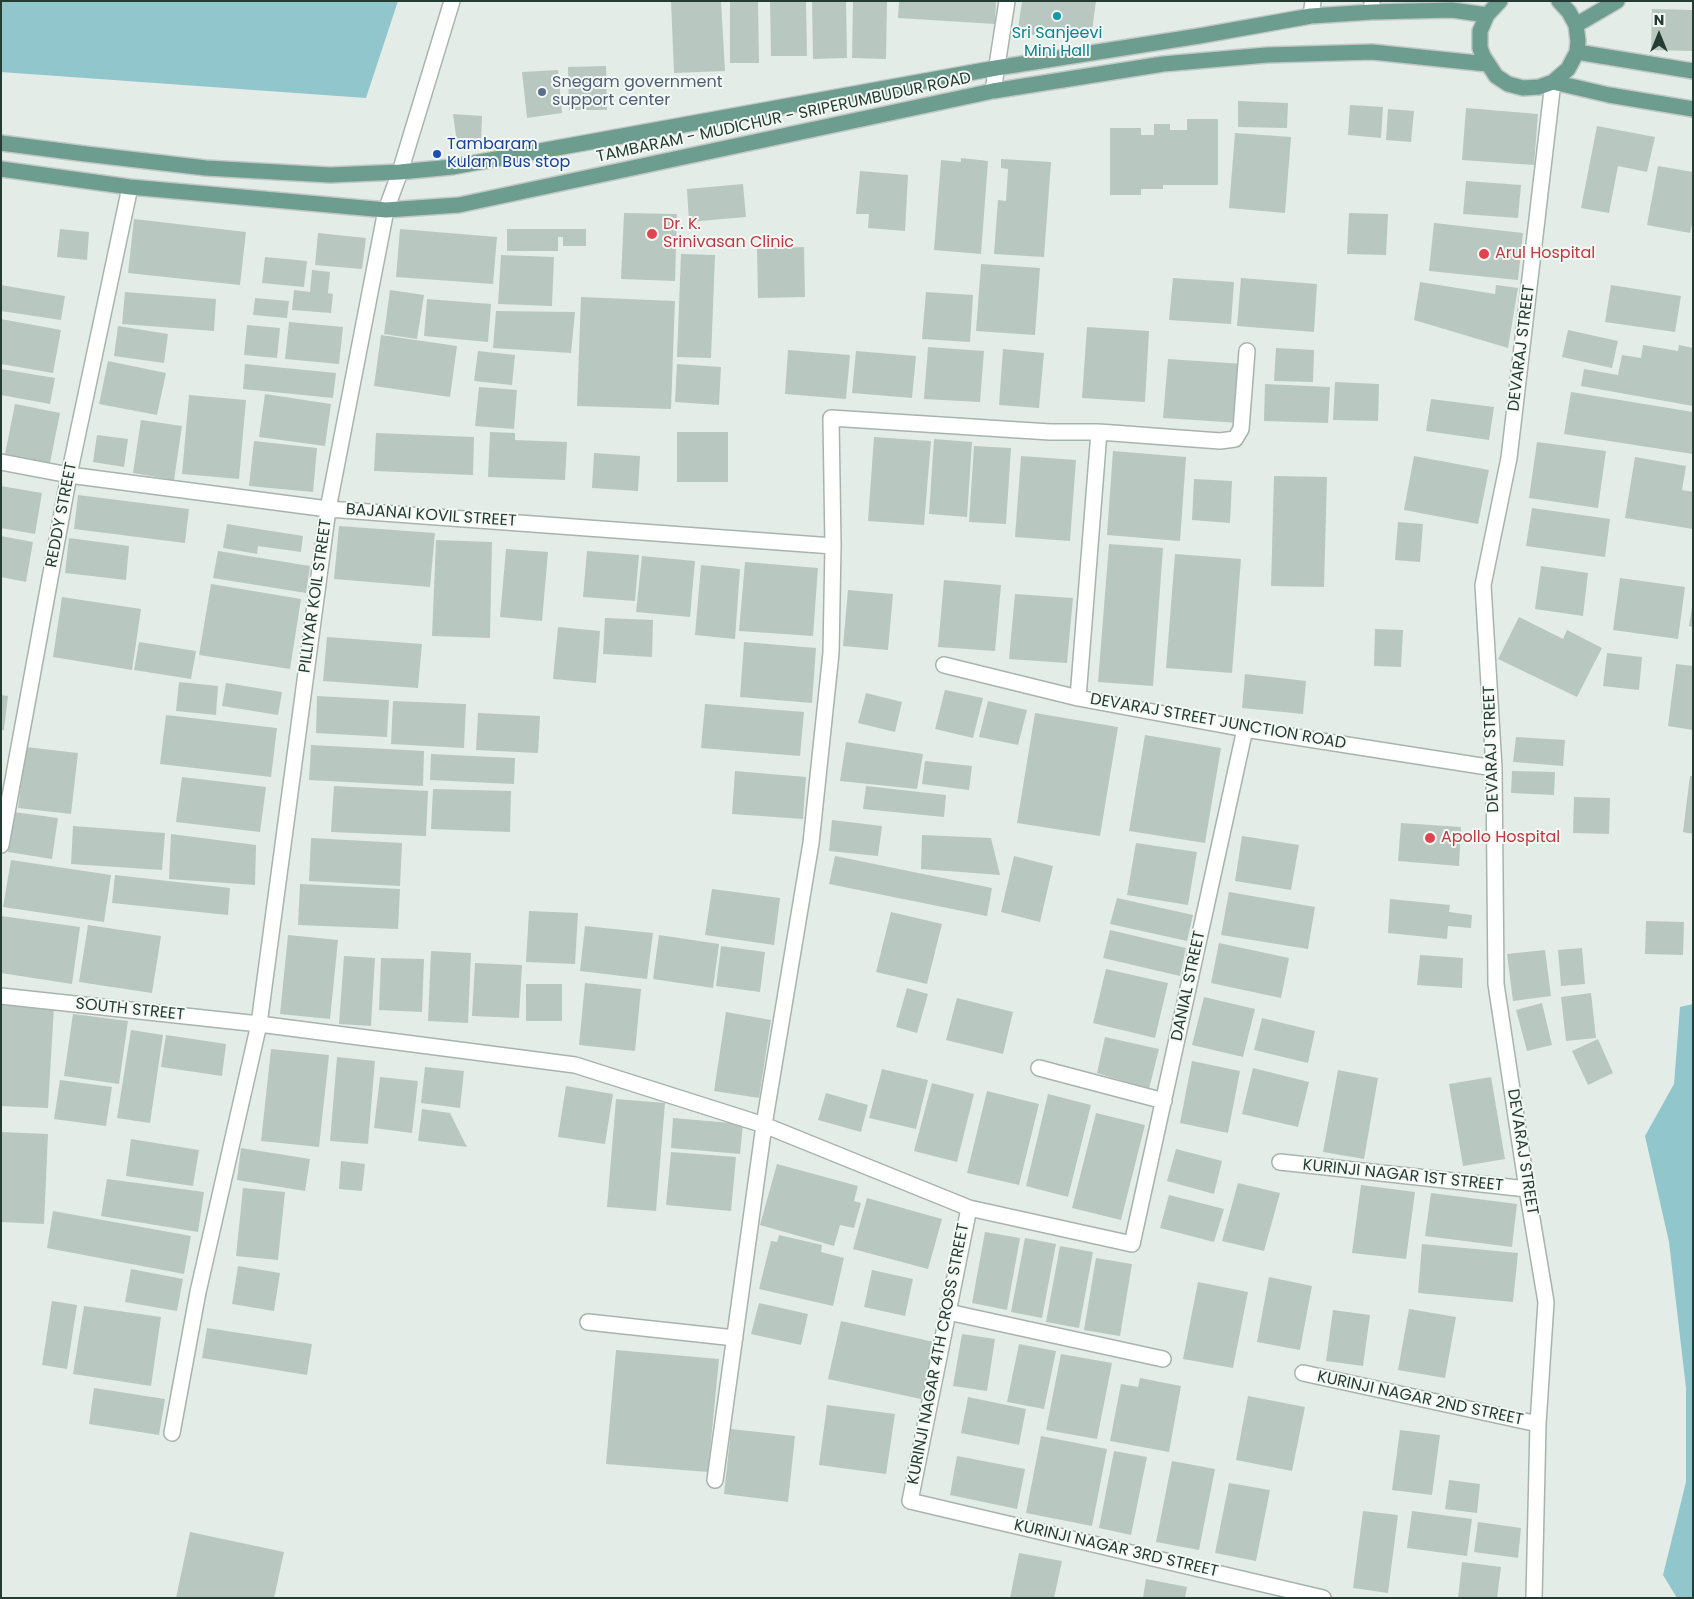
<!DOCTYPE html>
<html>
<head>
<meta charset="utf-8">
<style>
	body { margin:0 }
	#map { position:relative; width:1694px; height:1599px; overflow:hidden; background:#e4ece8; font-family:Poppins,sans-serif }
	canvas { display:block }
	.frame { position:absolute; inset:0; border:2px solid #253c34; pointer-events:none }
	.north { position:absolute; left:1634px; top:10px; width:50px; height:50px; -webkit-text-stroke:4px #f4f9f6; paint-order:stroke; rotate:0deg; font-size:14px; font-weight:700; line-height:20px; text-align:center; color:#253c34 }
	.north::after { content:''; display:block; margin:auto; width:18px; height:22px; background:#253c34; clip-path:polygon(50% 0,100% 100%,50% 72%,0 100%) }
</style>
</head>
<body>
<div id="map">
<canvas width="1694" height="1599"></canvas>
<div class="frame"></div>
<div class="north">N</div>
</div>
<script>
const context = document.querySelector('canvas').getContext('2d');
context.lineJoin = 'round';
function fill(path, color) { context.fillStyle = color; context.fill(path, 'evenodd'); }
const poly = rows => new Path2D(rows.map(r => 'M' + r).join(''));
function stroke(path, color, width, dash) { context.strokeStyle = color; context.lineWidth = width; context.lineCap = dash ? 'butt' : 'round'; context.setLineDash(dash || []); context.stroke(path); }
function label(font, color, halo, rows, align = 'center') {
  context.font = font + ' Poppins,sans-serif'; context.lineWidth = 4; context.setLineDash([]); context.textBaseline = 'middle'; context.strokeStyle = halo; context.fillStyle = color; for (const [text, x, y, turn = 0] of rows) {
    context.save(); context.translate(x, y); context.rotate((+turn || 0) * Math.PI / 180); context.textAlign = isNaN(turn) ? turn : align; if (halo) context.strokeText(text, 0, 0); context.fillText(text, 0, 0); context.restore();
  }
}
fill(poly([
	[1,1,398,1,366,98,1,72],
	[1693,1004,1693,1598,1677,1598,1663,1575,1686,1482,1686,1388,1669,1242,1645,1136,1674,1084,1680,1007]
]), '#91c6cc');
fill(poly([
	[671,1,721,1,725,71,674,73],
	[730,1,758,1,759,63,730,63],
	[770,1,806,1,807,56,771,56],
	[812,1,846,1,847,58,813,59],
	[853,1,887,1,886,59,852,58],
	[899,1,996,1,995,24,898,18],
	[1022,1,1096,1,1092,31,1017,36],
	[1652,9,1693,10,1693,51,1651,50],
	[606,66,607,110,569,110,568,67],
	[558,70,562,113,527,118,522,72],
	[1238,101,1288,103,1287,128,1238,127],
	[1350,105,1383,107,1381,138,1348,135],
	[1466,108,1538,114,1534,165,1462,160],
	[1388,109,1414,111,1411,142,1386,140],
	[453,114,482,116,481,143,457,143],
	[1187,119,1218,119,1218,185,1163,185,1163,189,1141,189,1141,195,1110,195,1110,128,1141,128,1141,135,1154,135,1154,124,1170,124,1170,130,1187,130],
	[1597,126,1655,137,1647,172,1618,166,1609,213,1581,208],
	[1235,133,1291,137,1285,213,1229,208],
	[961,158,988,161,981,254,934,250,941,160,961,162],
	[1001,159,1051,162,1044,257,994,254,998,200,1006,201,1008,169,1001,168],
	[1658,166,1693,172,1693,220,1690,233,1647,225],
	[860,171,908,175,905,231,868,228,869,214,856,214],
	[1466,181,1521,185,1518,218,1463,214],
	[743,184,746,217,689,222,687,189],
	[624,213,677,214,675,281,621,279],
	[1349,213,1388,214,1386,255,1347,254],
	[134,219,246,232,240,285,128,273],
	[1434,223,1523,233,1518,280,1429,271],
	[60,229,89,232,87,260,57,257],
	[400,229,497,237,493,284,396,277],
	[507,229,586,229,586,246,563,246,563,237,558,237,558,251,507,251],
	[318,233,366,238,362,269,315,265],
	[804,247,805,297,758,298,757,249],
	[681,254,715,255,711,358,677,357],
	[501,255,554,257,552,306,498,304],
	[265,257,307,261,304,287,262,283],
	[981,264,1040,268,1035,335,976,331],
	[312,270,330,272,328,293,333,294,331,313,292,310,294,290,310,292],
	[1173,278,1234,282,1231,324,1169,320],
	[1241,278,1317,284,1314,332,1237,326],
	[1420,282,1495,294,1496,285,1518,288,1508,348,1414,320],
	[1,285,65,296,61,320,1,311],
	[1611,285,1681,296,1675,332,1605,322],
	[390,290,424,295,417,339,384,334],
	[125,292,216,299,214,331,122,324],
	[926,292,973,295,970,342,922,339],
	[581,297,675,301,671,409,577,406],
	[255,298,289,301,287,318,253,315],
	[427,299,491,304,488,342,424,336],
	[496,311,575,312,571,353,493,348],
	[1,319,61,330,53,373,1,364],
	[289,322,343,327,339,364,285,359],
	[247,325,280,328,277,358,244,355],
	[118,326,168,334,164,363,114,356],
	[1087,327,1149,331,1145,402,1082,398],
	[1568,330,1618,341,1612,368,1562,357],
	[381,335,457,346,450,397,374,386],
	[1643,345,1678,351,1679,345,1693,348,1693,406,1581,386,1584,369,1618,375,1622,355,1641,358],
	[928,347,984,351,980,402,924,399],
	[1276,348,1314,350,1313,382,1274,381],
	[1003,349,1044,353,1039,408,999,405],
	[788,350,850,355,846,399,785,394],
	[478,351,515,355,512,385,474,381],
	[856,351,916,356,912,398,852,393],
	[1168,359,1244,364,1240,423,1163,418],
	[108,361,166,373,157,415,99,404],
	[245,364,336,373,333,398,243,389],
	[677,364,721,367,719,405,675,402],
	[1,369,55,378,50,404,1,395],
	[1335,382,1379,384,1378,421,1333,420],
	[1265,384,1330,387,1328,423,1264,421],
	[479,387,517,390,514,429,475,426],
	[1571,392,1693,412,1693,454,1564,434],
	[265,394,331,404,325,446,259,437],
	[189,395,246,400,239,479,182,474],
	[1431,399,1494,407,1489,440,1426,431],
	[15,404,60,413,49,468,4,459],
	[141,420,182,426,174,480,133,473],
	[490,432,515,433,515,440,567,442,565,480,488,477],
	[677,432,728,432,728,482,677,482],
	[376,433,474,437,473,475,374,471],
	[97,435,128,439,124,467,93,462],
	[874,437,931,441,924,525,868,521],
	[934,439,972,442,967,517,929,514],
	[254,441,317,448,313,492,249,486],
	[1537,442,1606,451,1598,508,1529,498],
	[974,446,1011,448,1006,524,969,522],
	[1113,451,1186,457,1180,541,1107,535],
	[594,453,640,456,638,491,592,488],
	[1021,456,1076,460,1070,541,1015,537],
	[1414,456,1489,470,1478,524,1404,510],
	[1635,457,1686,466,1682,490,1693,492,1693,529,1625,518],
	[1274,476,1327,477,1324,587,1271,586],
	[1194,479,1232,481,1230,523,1192,520],
	[1,486,42,493,35,534,1,528],
	[78,495,189,509,185,543,74,529],
	[1532,508,1610,519,1605,557,1526,546],
	[1398,522,1423,524,1420,562,1395,560],
	[227,524,303,536,301,552,258,546,257,554,223,548],
	[339,526,435,533,430,587,334,579],
	[1,536,33,542,26,582,1,577],
	[69,538,129,546,126,580,65,573],
	[436,540,492,542,490,638,432,636],
	[1109,544,1163,548,1153,686,1098,682],
	[506,549,548,552,542,621,500,617],
	[218,551,310,566,306,593,213,578],
	[587,551,639,555,635,601,583,597],
	[1175,554,1241,559,1232,673,1166,668],
	[642,556,695,561,690,617,636,612],
	[745,562,818,568,813,636,739,631],
	[701,565,740,569,735,639,695,635],
	[1541,566,1588,573,1583,616,1535,609],
	[1620,578,1685,587,1678,639,1613,630],
	[944,580,1001,585,995,651,938,647],
	[211,584,301,599,290,669,199,655],
	[848,590,893,594,888,650,843,646],
	[1015,594,1073,598,1067,663,1009,659],
	[62,597,141,609,132,670,53,657],
	[1692,607,1693,608,1693,627,1689,626],
	[1519,617,1563,639,1567,630,1602,648,1577,697,1498,659],
	[605,618,653,620,652,657,603,654],
	[558,627,600,631,596,683,553,679],
	[1375,629,1403,630,1401,667,1374,666],
	[327,637,422,644,418,688,323,681],
	[139,642,196,651,191,679,134,670],
	[744,642,816,648,812,703,740,697],
	[1607,653,1642,657,1639,690,1603,686],
	[1676,664,1693,666,1693,730,1668,726],
	[1245,674,1306,681,1303,714,1242,708],
	[179,682,218,686,216,715,176,711],
	[226,683,282,692,278,715,222,706],
	[945,690,983,698,973,738,935,729],
	[866,693,902,702,895,732,858,723],
	[1,695,8,696,4,730,1,730],
	[317,696,389,700,387,737,316,733],
	[393,701,466,704,464,748,391,744],
	[988,701,1027,710,1018,745,979,737],
	[705,704,804,712,800,756,701,748],
	[478,713,540,716,538,753,476,750],
	[1035,713,1118,727,1100,836,1017,823],
	[166,715,277,728,271,777,160,764],
	[1145,735,1221,748,1205,843,1129,831],
	[1516,737,1565,740,1563,766,1513,762],
	[846,742,923,754,917,789,840,781],
	[311,745,424,751,423,786,309,780],
	[26,747,78,753,71,814,18,808],
	[431,754,515,758,514,784,430,780],
	[925,761,972,766,969,790,922,784],
	[735,771,806,777,803,819,732,814],
	[1512,771,1555,772,1554,795,1511,793],
	[1690,776,1693,776,1693,834,1683,832],
	[182,777,266,787,260,832,176,822],
	[334,786,428,791,426,836,331,832],
	[866,786,946,795,944,817,863,809],
	[433,789,511,791,510,832,431,829],
	[1574,797,1610,798,1609,834,1573,833],
	[14,812,58,818,52,859,8,852],
	[832,820,882,826,878,856,829,851],
	[1401,823,1461,827,1459,866,1398,861],
	[73,826,165,833,162,870,71,864],
	[171,834,256,845,255,885,169,879],
	[922,835,991,838,1000,875,921,869],
	[1242,836,1299,845,1291,890,1235,881],
	[311,838,402,843,400,886,309,881],
	[1136,843,1197,852,1188,905,1127,895],
	[835,856,992,888,987,916,829,884],
	[1014,856,1053,866,1040,922,1001,912],
	[11,860,111,875,104,922,3,907],
	[115,875,230,888,228,915,112,903],
	[300,884,400,889,398,929,298,925],
	[712,889,780,898,774,945,705,935],
	[1229,892,1315,907,1308,949,1221,935],
	[1117,898,1193,915,1187,941,1110,924],
	[1390,899,1450,905,1449,912,1472,915,1471,928,1448,926,1447,939,1388,933],
	[529,911,578,913,575,964,526,962],
	[891,912,942,924,927,984,876,972],
	[1,916,80,927,72,984,1,973],
	[1646,921,1684,922,1683,955,1645,954],
	[88,925,161,936,152,993,79,982],
	[585,926,653,933,647,979,580,971],
	[1110,930,1186,948,1180,976,1103,958],
	[288,935,338,940,330,1019,280,1014],
	[659,935,719,944,713,988,653,979],
	[1219,943,1289,958,1281,998,1211,983],
	[721,946,765,952,760,992,716,986],
	[1582,948,1585,984,1561,986,1558,950],
	[1545,950,1551,996,1513,1001,1507,954],
	[431,951,471,953,468,1023,428,1021],
	[1420,955,1463,958,1462,988,1417,985],
	[344,956,375,958,371,1026,339,1024],
	[381,958,424,959,422,1012,379,1010],
	[475,963,522,965,519,1018,472,1016],
	[1106,969,1168,983,1155,1038,1093,1023],
	[585,983,641,989,635,1051,579,1045],
	[526,984,562,984,562,1021,526,1021],
	[907,988,928,994,917,1033,896,1027],
	[1591,993,1596,1038,1566,1041,1561,997],
	[1204,997,1255,1009,1243,1057,1192,1045],
	[957,998,1013,1012,1003,1054,946,1040],
	[1542,1003,1552,1045,1527,1051,1516,1010],
	[1,1005,54,1007,48,1108,1,1106],
	[726,1012,771,1020,759,1098,714,1091],
	[73,1014,128,1021,119,1084,64,1076],
	[1262,1018,1315,1031,1308,1063,1254,1050],
	[131,1030,163,1035,150,1123,117,1118],
	[166,1035,226,1044,222,1076,161,1067],
	[1105,1037,1159,1049,1149,1089,1097,1073],
	[1598,1039,1613,1073,1588,1085,1572,1051],
	[271,1049,329,1055,319,1147,261,1141],
	[337,1057,375,1061,368,1144,330,1141],
	[1192,1061,1240,1071,1228,1133,1180,1123],
	[425,1067,464,1071,460,1108,421,1103],
	[1253,1068,1309,1082,1298,1127,1242,1114],
	[882,1069,928,1080,916,1129,869,1118],
	[1338,1070,1378,1078,1364,1159,1323,1152],
	[380,1077,418,1081,412,1133,374,1128],
	[1491,1077,1505,1159,1463,1166,1449,1084],
	[60,1080,112,1087,106,1126,54,1119],
	[932,1083,974,1094,957,1162,914,1151],
	[566,1086,613,1094,605,1144,558,1137],
	[987,1091,1039,1104,1019,1185,967,1173],
	[826,1093,868,1105,861,1132,818,1120],
	[1048,1094,1091,1105,1068,1197,1026,1186],
	[616,1099,665,1103,656,1211,607,1207],
	[422,1109,450,1113,467,1147,418,1141],
	[1096,1113,1145,1125,1121,1220,1072,1208],
	[673,1118,743,1124,740,1154,671,1148],
	[1,1132,48,1134,44,1224,1,1222],
	[131,1139,199,1150,193,1186,126,1176],
	[241,1148,310,1159,305,1191,237,1180],
	[1176,1149,1222,1161,1214,1194,1167,1181],
	[671,1152,736,1157,731,1211,666,1205],
	[341,1161,365,1164,362,1191,339,1189],
	[777,1164,858,1186,854,1201,861,1203,854,1228,840,1225,834,1246,760,1225],
	[107,1179,204,1192,198,1232,101,1216],
	[1238,1183,1280,1193,1264,1251,1222,1241],
	[1361,1185,1415,1192,1406,1259,1352,1253],
	[243,1188,285,1192,278,1260,236,1256],
	[1431,1193,1517,1204,1512,1247,1425,1236],
	[1169,1195,1224,1209,1214,1242,1160,1228],
	[867,1198,942,1219,928,1269,853,1249],
	[53,1211,191,1236,184,1274,47,1248],
	[985,1232,1020,1238,1007,1310,972,1303],
	[779,1235,822,1245,821,1252,844,1258,833,1306,759,1289,771,1241,777,1242],
	[1025,1238,1056,1244,1042,1318,1011,1312],
	[1422,1244,1518,1253,1513,1302,1418,1293],
	[1060,1246,1093,1252,1079,1328,1046,1322],
	[1096,1258,1132,1264,1120,1336,1084,1330],
	[238,1266,280,1273,274,1311,232,1304],
	[131,1269,183,1279,177,1311,125,1302],
	[872,1270,913,1279,905,1316,864,1307],
	[1269,1277,1312,1286,1300,1350,1257,1342],
	[1198,1282,1248,1292,1233,1368,1183,1359],
	[52,1301,77,1305,67,1369,42,1365],
	[759,1303,808,1314,801,1345,751,1334],
	[84,1306,161,1317,151,1386,73,1374],
	[1409,1309,1456,1317,1445,1378,1398,1370],
	[1333,1310,1370,1315,1363,1366,1326,1361],
	[841,1321,934,1342,921,1399,828,1379],
	[207,1328,312,1344,307,1375,202,1358],
	[962,1334,995,1339,987,1391,953,1386],
	[1019,1344,1056,1351,1044,1409,1007,1402],
	[616,1350,719,1359,708,1472,606,1464],
	[1061,1354,1112,1363,1097,1439,1046,1430],
	[1140,1378,1181,1386,1169,1452,1110,1441,1121,1384,1138,1387],
	[94,1388,165,1399,159,1435,89,1424],
	[1248,1396,1305,1407,1292,1471,1236,1460],
	[968,1397,1026,1409,1019,1445,961,1433],
	[827,1405,895,1414,886,1474,819,1465],
	[731,1429,795,1436,788,1502,724,1494],
	[1400,1430,1440,1435,1432,1495,1392,1490],
	[1041,1436,1107,1449,1092,1526,1026,1513],
	[1114,1451,1147,1457,1131,1535,1099,1528],
	[957,1456,1025,1469,1017,1509,950,1495],
	[1172,1461,1215,1469,1199,1550,1156,1542],
	[1449,1480,1480,1484,1477,1513,1445,1509],
	[1229,1483,1270,1490,1256,1561,1215,1553],
	[1363,1511,1398,1515,1388,1593,1353,1588],
	[1412,1511,1472,1519,1467,1556,1407,1548],
	[1478,1522,1521,1528,1518,1558,1474,1552],
	[190,1532,284,1552,274,1598,176,1598],
	[1019,1553,1062,1561,1054,1598,1010,1598],
	[1462,1562,1501,1567,1497,1598,1458,1598],
	[1146,1579,1187,1587,1185,1598,1143,1598]
]), '#b9c7c1');
const minor = poly([
	[1372,12,1372,1],
	[1311,16,1313,1],
	[993,91,1007,1],
	[1,462,69,475,328,509,833,546],
	[944,665,1078,698,1245,729,1494,768],
	[1078,698,1099,432],
	[1,845,69,475,130,187],
	[1,996,259,1024,575,1065,764,1125,969,1208,1132,1244,1245,729],
	[1039,1068,1164,1101],
	[1280,1162,1527,1189],
	[969,1208,910,1501,1323,1598],
	[948,1312,1163,1359],
	[588,1322,735,1338],
	[1303,1373,1538,1424],
	[172,1433,198,1292,259,1024,328,509,386,210,400,172,452,1],
	[715,1480,764,1125,811,843,831,653,833,546,831,418,1050,432,1099,432,1220,441,1235,439,1241,429,1247,351],
	[1534,1598,1538,1424,1546,1302,1527,1189,1496,984,1494,768,1483,585,1509,458,1553,82]
]);
const major = poly([
	[1500,1,1487,15,1480,31,1480,48,1483,56,1496,76,1508,84,1523,88,1539,87,1553,82,1568,69,1577,52,1578,41,1576,25,1569,12,1559,1],
	[1576,25,1617,1],
	[1577,52,1693,71],
	[1553,82,1609,95,1693,109],
	[1,143,86,154,206,168,330,175,400,172,452,167,996,68,1199,36,1311,16,1372,12,1452,10,1487,15],
	[1,169,130,187,386,210,459,205,993,91,1163,64,1267,55,1372,52,1487,64]
]);
stroke(minor, '#a7b4ae', 18);
stroke(major, '#c2c8c6', 18);
stroke(minor, '#fff', 15);
stroke(major, '#6d9d8e', 15);
for (const [x, y, r, color] of [
	[1057,16,5,"#0f9aa8"],
	[542,92,5,"#5c6f8a"],
	[437,154,5,"#1a4fb4"],
	[652,234,6,"#e0444e"],
	[1484,254,6,"#e0444e"],
	[1430,838,6,"#e0444e"]
]) { const dot = new Path2D(); dot.arc(x, y, r, 0, 2 * Math.PI); context.fillStyle = color; context.fill(dot); stroke(dot, '#f4f9f6', 2); }
label('16px', '#0d838f', '#f4f9f6', [
	["Sri Sanjeevi",1057,34],
	["Mini Hall",1057,52]
]);
label('16px', '#4e5e75', '#f4f9f6', [
	["Snegam government",552,83],
	["support center",552,101]
], 'left');
label('16px', '#253c34', '#f4f9f6', [
	["TAMBARAM - MUDICHUR - SRIPERUMBUDUR ROAD",784,118,-12],
	["DEVARAJ STREET",1522,348,-83],
	["REDDY STREET",62,515,-79],
	["BAJANAI KOVIL STREET",431,516,4],
	["PILLIYAR KOIL STREET",316,596,-82],
	["DEVARAJ STREET JUNCTION ROAD",1218,722,10],
	["DEVARAJ STREET",1492,749,-92],
	["DANIAL STREET",1189,986,-78],
	["SOUTH STREET",130,1010,6],
	["DEVARAJ STREET",1522,1152,81],
	["KURINJI NAGAR 1ST STREET",1403,1176,6],
	["KURINJI NAGAR 4TH CROSS STREET",939,1354,-79],
	["KURINJI NAGAR 2ND STREET",1420,1399,12],
	["KURINJI NAGAR 3RD STREET",1116,1549,13]
]);
label('16px', '#164399', '#f4f9f6', [
	["Tambaram",447,145],
	["Kulam Bus stop",447,163]
], 'left');
label('16px', '#be3a42', '#f4f9f6', [
	["Dr. K.",663,225],
	["Srinivasan Clinic",663,243],
	["Arul Hospital",1495,254],
	["Apollo Hospital",1441,838]
], 'left');
</script>
</body>
</html>
